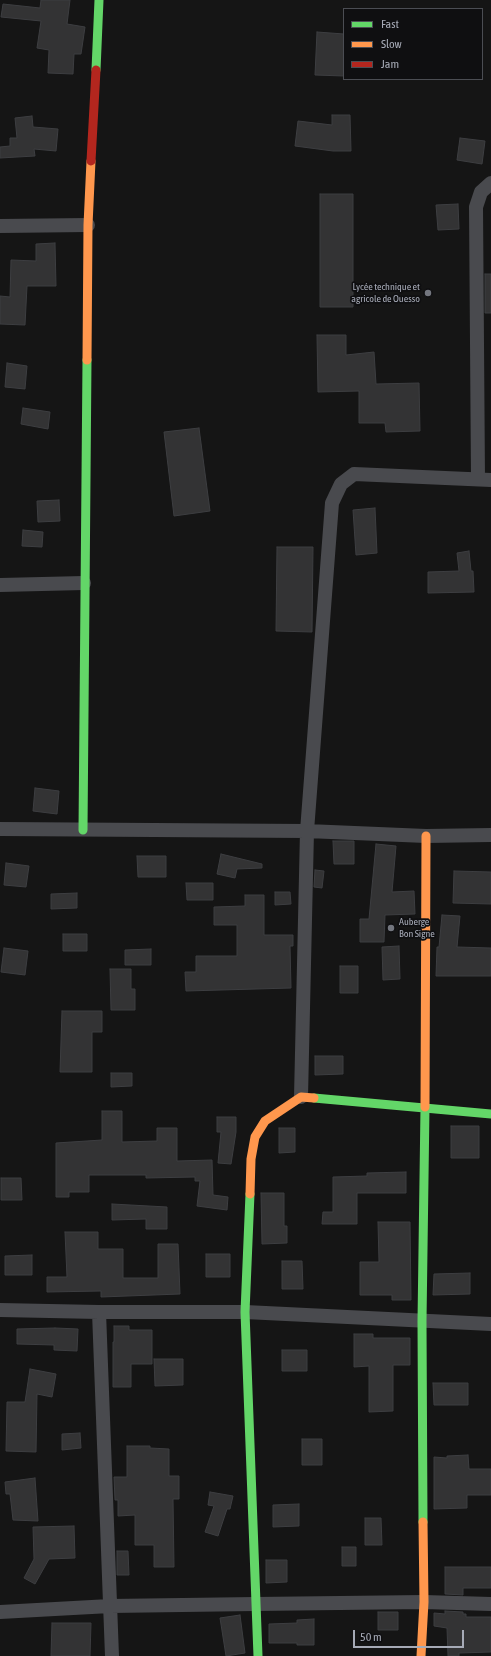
<!DOCTYPE html>
<html>
<head>
<meta charset="utf-8">
<style>
	body { margin:0 }
	#map { position:relative; width:491px; height:1656px; overflow:hidden; background:#151515; font-family:"Asap Condensed",sans-serif }
	canvas { display:block }
	.legend { position:absolute; left:343px; top:8px; width:140px; height:72px; box-sizing:border-box; background:#0f0f11; border:1px solid #4b4d53; margin:0; padding:5px 7px; list-style:none; font-size:12px; color:#a6aab6 }
	.legend li { display:flex; align-items:center; gap:8px; height:20px }
	.legend b { width:20px; border:1px solid #4b4d53 }
	.scale { position:absolute; left:353px; top:1630px; width:111px; height:18px; box-sizing:border-box; border:2px solid #a6aab6; border-top:0; padding-left:5px; font-size:12px; line-height:14px; white-space:nowrap; color:#a6aab6; -webkit-text-stroke:3px #0f0f11; paint-order:stroke }
</style>
</head>
<body>
<div id="map">
<canvas width="491" height="1656"></canvas>
<ul class="legend">
<li><b style="height:5px;background:#63d668"></b>Fast</li>
<li><b style="height:5px;background:#ff974d"></b>Slow</li>
<li><b style="height:5px;background:#b3261e"></b>Jam</li>
</ul>
<div class="scale">50 m</div>
</div>
<script>
const context = document.querySelector('canvas').getContext('2d');
context.lineJoin = 'round';
function fill(path, color) { context.fillStyle = color; context.fill(path, 'evenodd'); }
const poly = rows => new Path2D(rows.map(r => 'M' + r).join(''));
function stroke(path, color, width, dash) { context.strokeStyle = color; context.lineWidth = width; context.lineCap = dash ? 'butt' : 'round'; context.setLineDash(dash || []); context.stroke(path); }
function label(font, color, halo, rows, align = 'center') {
  context.font = font + ' "Asap Condensed",sans-serif'; context.lineWidth = 3.5; context.setLineDash([]); context.textBaseline = 'middle'; context.strokeStyle = halo; context.fillStyle = color; for (const [text, x, y, turn = 0] of rows) {
    context.save(); context.translate(x, y); context.rotate((+turn || 0) * Math.PI / 180); context.textAlign = isNaN(turn) ? turn : align; if (halo) context.strokeText(text, 0, 0); context.fillText(text, 0, 0); context.restore();
  }
}
const building = poly([
	[41,0,70,0,67,24,85,27,81,54,74,54,73,74,48,73,49,50,37,48,41,21,1,17,3,4,40,8,41,0],
	[317,32,344,34,344,76,315,75,317,32],
	[332,115,350,115,351,151,333,151,295,146,298,121,332,125,332,115],
	[32,116,33,127,58,129,56,151,34,149,35,156,0,158,0,147,10,146,10,138,17,138,15,118,32,116],
	[460,138,485,141,482,164,457,160,460,138],
	[320,194,353,194,353,307,320,307,320,194],
	[458,204,459,229,438,230,436,205,458,204],
	[55,243,56,286,27,286,25,325,0,324,0,296,10,297,11,260,36,261,36,244,55,243],
	[485,274,491,274,491,313,485,313,485,274],
	[317,335,346,335,346,355,374,352,376,384,419,383,420,431,386,432,385,423,359,423,359,391,318,392,317,335],
	[7,363,27,366,25,389,5,387,7,363],
	[23,408,50,412,48,429,21,424,23,408],
	[199,428,210,511,174,516,164,432,199,428],
	[59,500,60,521,38,522,37,501,59,500],
	[375,508,377,553,356,555,353,510,375,508],
	[23,530,43,532,42,547,22,546,23,530],
	[277,547,313,547,312,632,276,631,277,547],
	[469,551,471,571,473,571,474,592,428,593,428,572,459,571,457,553,469,551],
	[35,788,59,791,57,814,33,811,35,788],
	[333,841,354,841,354,864,334,864,333,841],
	[376,844,396,846,392,892,414,891,415,914,385,915,384,942,360,942,360,919,369,919,376,844],
	[221,854,262,864,262,868,237,869,235,878,217,874,221,854],
	[137,856,166,856,166,877,138,877,137,856],
	[6,863,29,866,26,887,4,885,6,863],
	[315,870,324,871,322,888,314,887,315,870],
	[454,871,491,872,491,904,453,903,454,871],
	[186,883,213,883,213,900,187,900,186,883],
	[275,892,290,892,291,904,275,905,275,892],
	[77,893,77,908,51,909,51,894,77,893],
	[245,895,264,895,264,935,293,935,293,946,290,946,291,988,186,991,185,972,196,972,196,956,237,956,237,925,214,925,214,907,245,906,245,895],
	[442,915,460,916,457,947,491,948,491,976,436,976,437,947,439,947,442,915],
	[63,934,87,934,87,951,63,951,63,934],
	[399,946,400,979,383,980,382,947,399,946],
	[4,948,28,951,25,975,1,972,4,948],
	[151,949,151,965,125,965,125,950,151,949],
	[340,966,358,966,358,993,340,993,340,966],
	[110,969,131,969,131,989,135,989,135,1010,111,1010,110,969],
	[62,1011,102,1011,102,1032,92,1032,92,1072,60,1072,62,1011],
	[315,1056,343,1056,343,1074,315,1075,315,1056],
	[111,1073,132,1073,132,1086,111,1087,111,1073],
	[102,1111,122,1111,122,1142,157,1141,157,1128,177,1128,177,1161,212,1160,213,1195,228,1197,227,1210,197,1206,200,1181,195,1181,195,1177,146,1178,146,1175,89,1175,89,1192,69,1192,69,1197,56,1197,56,1143,102,1140,102,1111],
	[217,1117,236,1117,236,1132,231,1164,218,1163,221,1132,217,1132,217,1117],
	[451,1126,479,1126,479,1158,451,1158,451,1126],
	[279,1128,295,1128,295,1152,279,1153,279,1128],
	[406,1172,406,1193,357,1193,357,1224,322,1224,323,1212,333,1212,333,1177,367,1176,367,1173,406,1172],
	[1,1178,21,1178,22,1200,1,1200,1,1178],
	[261,1193,284,1193,284,1226,287,1226,287,1243,262,1244,261,1193],
	[112,1204,167,1207,167,1229,146,1229,146,1219,112,1220,112,1204],
	[378,1222,410,1222,411,1300,392,1300,392,1295,360,1295,360,1262,379,1262,378,1222],
	[65,1232,98,1232,98,1249,123,1249,123,1278,158,1278,158,1244,178,1244,180,1294,101,1297,101,1291,47,1292,47,1277,67,1277,65,1232],
	[206,1254,230,1254,230,1277,206,1277,206,1254],
	[32,1255,32,1275,5,1275,5,1256,32,1255],
	[282,1261,302,1261,303,1289,282,1289,282,1261],
	[470,1273,470,1294,433,1295,434,1274,470,1273],
	[114,1326,129,1326,129,1330,152,1330,152,1364,131,1364,131,1387,113,1387,113,1342,114,1342,114,1326],
	[55,1328,78,1329,77,1351,54,1350,54,1345,17,1344,17,1329,55,1328],
	[354,1334,373,1334,373,1338,410,1338,410,1365,393,1365,393,1411,369,1412,369,1366,354,1367,354,1334],
	[282,1350,307,1350,307,1371,282,1371,282,1350],
	[154,1359,183,1359,183,1385,155,1386,154,1359],
	[30,1369,56,1374,52,1397,37,1394,36,1452,6,1451,7,1402,25,1402,30,1369],
	[433,1383,468,1383,468,1405,434,1405,433,1383],
	[80,1433,81,1448,62,1450,62,1434,80,1433],
	[302,1439,322,1439,322,1465,302,1465,302,1439],
	[127,1446,150,1446,150,1448,169,1449,169,1476,179,1476,179,1499,173,1499,174,1567,154,1567,154,1545,135,1545,135,1515,118,1516,118,1500,115,1500,114,1477,127,1477,127,1446],
	[468,1455,469,1469,491,1469,491,1495,467,1495,467,1508,434,1509,434,1457,447,1458,447,1456,468,1455],
	[35,1478,38,1521,13,1520,10,1494,6,1494,5,1482,35,1478],
	[210,1492,233,1496,230,1509,227,1509,218,1536,205,1532,214,1506,208,1505,210,1492],
	[299,1504,299,1526,273,1527,273,1505,299,1504],
	[365,1518,381,1518,382,1545,365,1545,365,1518],
	[74,1526,75,1558,49,1559,35,1584,24,1578,34,1559,33,1527,74,1526],
	[342,1547,356,1547,356,1566,342,1566,342,1547],
	[117,1551,128,1551,129,1575,117,1575,117,1551],
	[266,1560,287,1560,287,1582,266,1583,266,1560],
	[445,1567,491,1567,491,1588,463,1588,463,1595,445,1594,445,1567],
	[445,1611,463,1612,463,1614,466,1614,466,1617,491,1617,491,1652,459,1653,459,1656,448,1656,447,1628,434,1626,434,1613,445,1614,445,1611],
	[378,1612,398,1612,398,1630,378,1630,378,1612],
	[240,1615,245,1653,226,1656,220,1618,240,1615],
	[314,1619,314,1645,297,1645,297,1643,269,1643,269,1624,297,1623,297,1620,314,1619],
	[52,1623,91,1623,90,1656,51,1656,52,1623]
]);
fill(building, '#333334');
stroke(building, '#3d3e41', 1);
stroke(poly([
	[0,226,88,225],
	[478,479,476,207,481,192,491,183],
	[0,585,84,583],
	[0,829,307,831,426,836,491,835],
	[301,1097,307,831,332,503,341,484,354,474,491,480],
	[0,1310,99,1312,245,1312,491,1324],
	[99,1312,112,1656],
	[0,1612,110,1606,255,1604,424,1602,491,1604]
]), '#494a4e', 14);
stroke(poly([
	[96,70,99,0],
	[83,830,87,360],
	[314,1098,491,1114],
	[250,1194,245,1312,258,1656],
	[423,1522,422,1321,425,1107]
]), '#63d668', 9);
stroke(poly([
	[87,360,88,225,91,161],
	[425,1107,426,836],
	[250,1194,251,1159,255,1137,265,1121,301,1097,314,1098],
	[421,1656,424,1602,423,1522]
]), '#ff974d', 9);
stroke(poly([
	[91,161,96,70]
]), '#b3261e', 9);
for (const [x, y, r, color] of [
	[428,293,4,"#73767e"],
	[391,928,4,"#73767e"]
]) { const dot = new Path2D(); dot.arc(x, y, r, 0, 2 * Math.PI); context.fillStyle = color; context.fill(dot); stroke(dot, '#0f0f11', 1.5); }
label('10px', '#a6aab6', '#0f0f11', [
	["Lycée technique et",420,287],
	["agricole de Ouesso",420,299],
	["Auberge",399,922,"left"],
	["Bon Signe",399,934,"left"]
], 'right');
</script>
</body>
</html>
